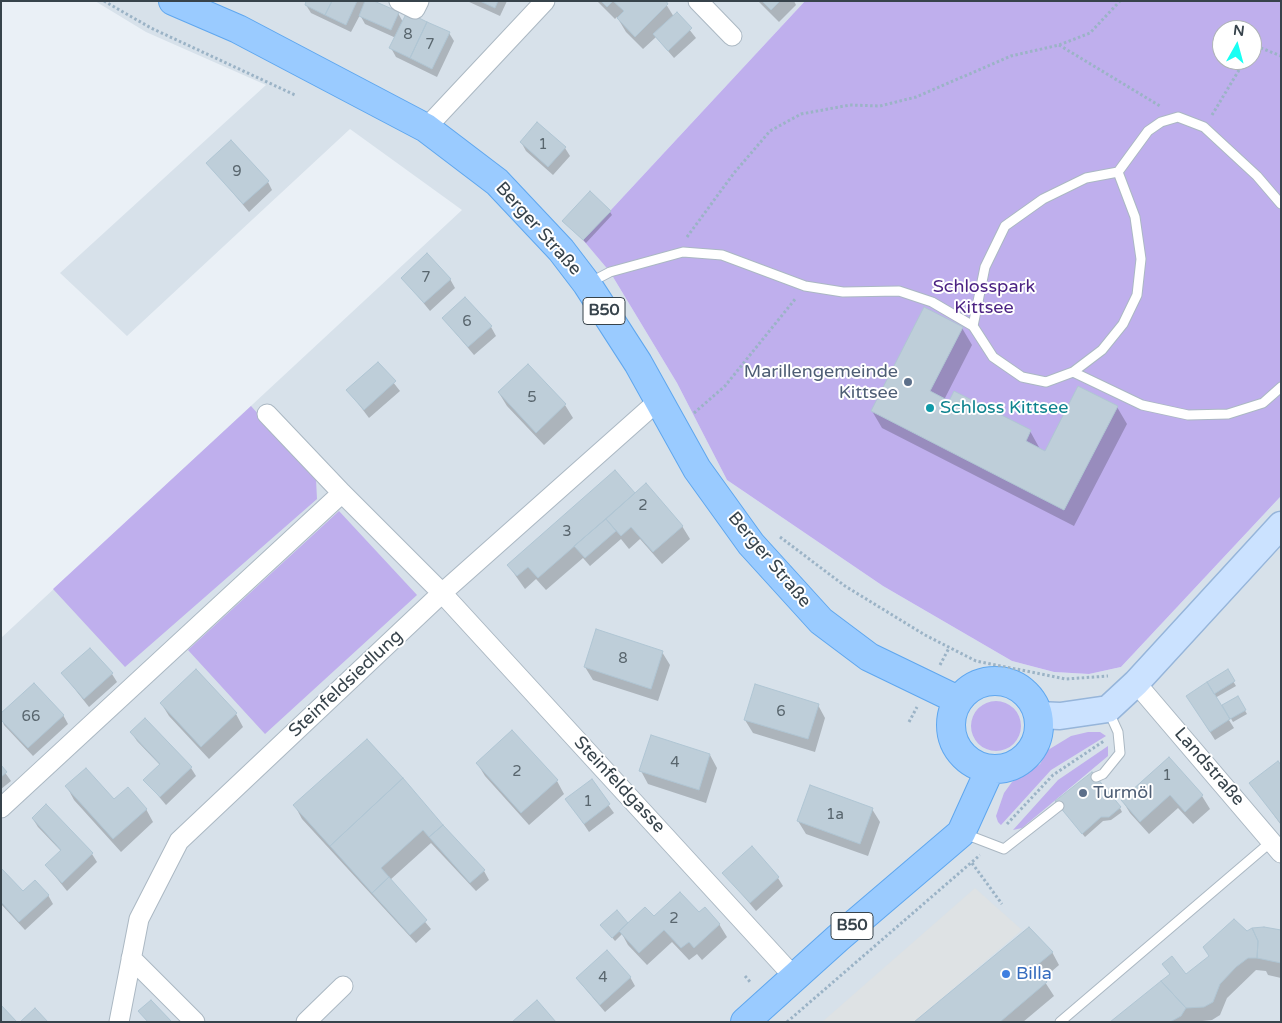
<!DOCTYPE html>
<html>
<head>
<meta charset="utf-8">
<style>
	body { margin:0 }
	#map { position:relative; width:1282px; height:1023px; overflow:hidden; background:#eaf0f6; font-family:"Varela Round",sans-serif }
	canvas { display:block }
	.frame { position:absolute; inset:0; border:2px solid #37434b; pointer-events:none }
	.north { position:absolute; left:1212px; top:20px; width:50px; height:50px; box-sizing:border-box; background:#fff; border:1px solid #afb4b7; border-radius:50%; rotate:7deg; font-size:14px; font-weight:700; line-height:20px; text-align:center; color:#37434b }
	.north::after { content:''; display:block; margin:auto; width:18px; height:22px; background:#18fff3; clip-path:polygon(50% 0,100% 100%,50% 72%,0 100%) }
</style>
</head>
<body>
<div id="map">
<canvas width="1282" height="1023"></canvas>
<div class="frame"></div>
<div class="north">N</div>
</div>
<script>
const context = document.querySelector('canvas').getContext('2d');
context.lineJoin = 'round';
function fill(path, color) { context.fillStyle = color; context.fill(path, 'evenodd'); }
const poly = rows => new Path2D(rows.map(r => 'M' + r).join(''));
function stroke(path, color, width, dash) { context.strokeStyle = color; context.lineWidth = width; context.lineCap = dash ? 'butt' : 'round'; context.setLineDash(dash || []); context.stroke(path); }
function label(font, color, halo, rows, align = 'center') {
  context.font = font + ' "Varela Round",sans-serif'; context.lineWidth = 4; context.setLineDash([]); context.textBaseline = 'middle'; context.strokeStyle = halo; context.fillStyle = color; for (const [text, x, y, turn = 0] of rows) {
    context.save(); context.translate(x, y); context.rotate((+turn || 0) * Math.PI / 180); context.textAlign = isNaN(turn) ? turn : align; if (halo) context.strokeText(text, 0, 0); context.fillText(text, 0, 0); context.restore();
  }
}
fill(poly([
	[95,1,805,1,583,240,610,272,677,383,727,480,883,586,1012,661,1054,672,1089,674,1121,667,1281,496,1281,1022,1,1022,1,638,462,210,350,129,127,336,60,273,266,85,146,32]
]), '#d7e1ea');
fill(poly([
	[805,1,1281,1,1281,496,1121,667,1089,674,1054,672,1012,661,883,586,727,480,677,383,610,272,583,240],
	[1222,30,1252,30,1252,60,1222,60],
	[251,406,316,479,317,499,125,667,53,589],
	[339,511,417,595,265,734,188,650],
	'971 726a25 25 0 1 1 50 0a25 25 0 1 1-50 0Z',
	[1088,732,1100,732,1106,736,1051,770,1001,825,998,822,996,816,1004,793,1012,782,1040,764,1048,750,1071,736],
	[1108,746,1108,756,1022,828,1013,830,1058,780]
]), '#bfafed');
fill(poly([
	[975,888,1022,930,914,1022,822,1022]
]), '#dee2e4');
fill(poly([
	[308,1,371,1,398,13,403,22,449,33,454,41,437,77,396,57,391,48,396,38,365,24,360,15,351,32,311,13,306,5],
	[467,1,507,1,500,16],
	[597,1,664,1,674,17,677,14,696,38,674,58,656,37,643,49,626,32,617,17,615,19],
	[758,1,794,1,796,5,779,22],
	[521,142,565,148,570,156,553,175,526,151],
	[208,163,268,182,272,190,249,212],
	[610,212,612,215,586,243,564,221],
	[403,278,450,279,455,288,430,311],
	[443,318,491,327,496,336,474,355],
	[962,328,972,345,944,400,950,403,955,393,1030,431,1040,449,1045,453,1117,407,1127,424,1074,526,882,428,872,411],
	[378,363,400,391,369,418,348,390],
	[528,366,565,405,573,418,544,445,507,406,499,393],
	[615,472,635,495,682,526,690,539,662,564,640,539,629,549,621,539,590,566,583,558,546,590,536,579,525,589,508,565],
	[662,652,670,665,658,701,593,680,585,667],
	[195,671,236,714,243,727,209,759,169,716,161,703],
	[1227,671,1236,686,1215,698,1234,728,1215,740,1192,704],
	[62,673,112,674,117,682,89,707],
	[1237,697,1247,714,1233,722,1223,705],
	[818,705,825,718,815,752,753,733,745,720],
	[1,715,63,715,68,724,33,756,4,725],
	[512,732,557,781,564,794,529,825,485,776,477,763],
	[132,733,191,768,196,776,166,805,145,780,160,765,137,741],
	[710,755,717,768,706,803,648,784,641,771],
	[1169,759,1202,796,1210,809,1193,824,1178,808,1149,834,1130,813,1122,800],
	[1,767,11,781,1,789],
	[1281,767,1281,825,1251,783],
	[591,781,614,813,589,832,567,799],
	[67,787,146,809,153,822,121,852,74,800],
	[1059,805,1120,808,1122,812,1111,820,1103,821,1085,837],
	[295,806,442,826,484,871,489,880,476,891,431,843,390,880,431,929,416,943,302,819],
	[872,809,880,822,868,856,806,834,798,821],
	[33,819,92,854,97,862,67,891,46,865,61,851,38,827],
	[1,870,23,893,48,895,53,904,25,930,1,904],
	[724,873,778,878,783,886,756,911],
	[699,914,719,924,727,937,702,960,697,954,689,960,672,942,647,965,628,945,622,934,615,941,602,925],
	[1252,929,1274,929,1281,932,1281,978,1268,975,1266,971,1256,970,1227,998,1220,1015,1212,1020,1193,1022,1112,1022,1171,976,1164,964,1185,976],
	[1052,952,1059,965,1043,979,1054,996,1023,1022,916,1022],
	[630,977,635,986,605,1012,577,979]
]), '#0003');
const building = poly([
	[306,1,332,1,325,15,305,5,306,1],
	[332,1,357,1,346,25,325,15,332,1],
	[365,1,374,1,399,12,391,30,359,16,365,1],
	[480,1,498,1,495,8,480,1],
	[601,1,613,1,607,7,601,1],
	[613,1,666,1,668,4,635,37,617,18,624,11,613,1],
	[762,1,780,1,771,10,762,1],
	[407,12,427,22,410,58,389,48,407,12],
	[677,12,692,28,668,51,653,34,677,12],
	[427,22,450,32,432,69,410,58,427,22],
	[537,122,566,147,548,167,520,142,537,122],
	[231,140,269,181,243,204,206,163,231,140],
	[590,191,611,211,583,240,562,221,590,191],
	[427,253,451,279,424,303,401,278,427,253],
	[465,297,492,326,468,347,442,318,465,297],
	[924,307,963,327,930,391,949,401,954,391,1031,430,1026,441,1045,451,1078,386,1118,406,1064,510,871,411,924,307],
	[378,362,396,381,364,410,346,390,378,362],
	[528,364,566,404,536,433,498,392,528,364],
	[615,470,635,493,538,578,528,567,517,576,507,565,615,470],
	[646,483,683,526,653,552,631,527,621,536,606,519,646,483],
	[606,519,616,531,585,558,574,546,606,519],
	[596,629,663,651,651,689,584,667,596,629],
	[90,648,113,673,84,699,61,673,90,648],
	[196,669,237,713,201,747,160,703,196,669],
	[1228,669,1235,681,1214,694,1207,682,1228,669],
	[1207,682,1230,719,1210,732,1186,696,1207,682],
	[34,683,64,715,28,748,1,720,1,713,34,683],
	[755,684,819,704,808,739,744,720,755,684],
	[1238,696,1246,710,1230,719,1222,705,1238,696],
	[145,718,192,767,160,797,143,780,160,764,130,732,145,718],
	[512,730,558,780,521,813,476,763,512,730],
	[651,735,710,754,699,790,639,771,651,735],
	[367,739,403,778,330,846,293,805,367,739],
	[1169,757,1203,795,1185,812,1170,795,1140,822,1121,800,1169,757],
	[1278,761,1281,765,1281,824,1249,783,1278,761],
	[1,765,7,772,1,777,1,765],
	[86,768,114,799,128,787,147,809,113,839,65,786,86,768],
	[1092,772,1121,807,1109,817,1101,817,1082,834,1055,801,1092,772],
	[403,778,443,825,429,837,423,830,381,868,389,877,372,893,330,846,403,778],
	[592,779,610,804,584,824,565,799,592,779],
	[810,785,873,808,860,844,797,821,810,785],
	[46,804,93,853,62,883,45,865,61,850,32,818,46,804],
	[443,825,485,870,470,883,429,837,443,825],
	[752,846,779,877,750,903,722,873,752,846],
	[1,868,23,891,35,880,49,895,19,922,1,902,1,868],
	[389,877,427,920,410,935,372,893,389,877],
	[680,892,699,912,705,907,720,924,694,948,689,942,681,948,664,930,639,953,619,931,645,907,654,916,680,892],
	[617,910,628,923,612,938,600,925,617,910],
	[1234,919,1247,931,1252,928,1258,941,1257,958,1248,958,1236,967,1220,984,1213,1002,1204,1007,1186,1008,1161,981,1170,974,1162,964,1172,956,1186,974,1209,956,1203,947,1234,919],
	[1029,927,1053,952,1036,966,1047,982,1000,1022,914,1022,1029,927],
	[1264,927,1281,930,1281,963,1257,958,1258,941,1252,928,1264,927],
	[607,950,631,977,600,1005,576,978,607,950],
	[1161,981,1186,1008,1181,1016,1170,1022,1110,1022,1161,981],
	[151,1000,172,1022,148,1022,138,1011,151,1000],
	[537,1000,556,1022,512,1022,537,1000],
	[1,1005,17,1022,1,1022,1,1005],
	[35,1008,48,1022,20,1022,35,1008]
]);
fill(building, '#beced9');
stroke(building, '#b0c6d4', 1);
const lane = poly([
	[589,283,610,272,683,252,722,255,805,286,843,292,899,291,932,302,973,326,993,357,1022,377,1046,382,1073,372,1102,350,1123,324,1137,295,1141,259,1135,217,1118,172],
	[973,326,985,267,1005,226,1043,199,1086,178,1118,172,1148,131,1161,122,1178,117,1204,127,1257,176,1281,204],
	[1073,372,1142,405,1188,415,1228,414,1263,403,1281,387],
	[1096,777,1103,774,1120,753,1118,732,1108,710],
	[965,834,1004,849,1059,806],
	[1060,1022,1272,841]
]);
const street = poly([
	[399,1,415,9,419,1],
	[698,1,732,36],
	[426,128,545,1],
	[267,414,342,493,442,593,795,978],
	[1136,683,1281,853],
	[1,808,342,493],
	[131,958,195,1022],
	[119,1022,139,919,179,841,442,593,658,401],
	[306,1022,343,986]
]);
const secondary = poly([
	[1038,715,1060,716,1108,709,1136,683,1281,525]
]);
const primary = poly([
	[173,1,238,29,426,128,497,182,561,250,587,284,638,363,697,469,751,544,821,621,869,657,958,700],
	'951 725a44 44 0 1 1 88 0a44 44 0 1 1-88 0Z',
	[745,1022,838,938,961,833,990,769]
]);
stroke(lane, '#abb8c3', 11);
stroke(street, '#abb8c3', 21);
stroke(secondary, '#96b5da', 29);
stroke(primary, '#5fa7ef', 30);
stroke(poly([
	[104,1,151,28,295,95],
	[1059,45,1160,106],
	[1252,53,1261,48,1281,56],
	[1212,115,1245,60],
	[687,237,734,173,770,131,801,114,850,105,880,106,916,97,1011,56,1059,45,1090,33,1120,1],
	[694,413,725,386,796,298],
	[780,537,845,586,925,635,976,661,1066,679,1108,676],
	[940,665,949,648],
	[909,722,917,707],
	[1007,824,1053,775,1104,741],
	[972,863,1002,904],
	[745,976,751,983],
	[787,1022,980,855]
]), '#9bb3c6', 3, [2.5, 2.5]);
stroke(lane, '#fff', 9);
stroke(street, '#fff', 19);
stroke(secondary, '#cbe2ff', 26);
stroke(primary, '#9acbff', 28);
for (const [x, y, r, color] of [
	[908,382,5,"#5c6f8a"],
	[930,408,5,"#0f9aa8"],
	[1083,793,5,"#5c6f8a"],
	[1006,974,5,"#3f7fe0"]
]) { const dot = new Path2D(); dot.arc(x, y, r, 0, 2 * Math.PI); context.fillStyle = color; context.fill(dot); stroke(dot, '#fff', 2); }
label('15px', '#59666e', null, [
	["8",408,35],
	["7",430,45],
	["1",543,145],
	["9",237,172],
	["7",426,278],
	["6",467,322],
	["5",532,398],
	["2",643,506],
	["3",567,532],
	["8",623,659],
	["6",781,712],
	["66",31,717],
	["4",675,763],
	["2",517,772],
	["1",1167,776],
	["1",588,802],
	["1a",835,815],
	["2",674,919],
	["4",603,978]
]);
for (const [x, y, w] of [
	[604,311,42],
	[852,926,42]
]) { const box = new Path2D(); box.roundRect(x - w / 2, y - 13.5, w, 27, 4); context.fillStyle = '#fff'; context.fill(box); stroke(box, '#37434b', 1); }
label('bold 16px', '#37434b', null, [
	["B50",604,311],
	["B50",852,926]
]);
label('18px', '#37434b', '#fff', [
	["Berger Straße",538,229,48],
	["Berger Straße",769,560,50],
	["Steinfeldsiedlung",346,684,-43],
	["Landstraße",1209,767,49],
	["Steinfeldgasse",619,785,47]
]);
label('18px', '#4c2383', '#fff', [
	["Schlosspark",984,287],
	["Kittsee",984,308]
]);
label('18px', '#4e5e75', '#fff', [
	["Marillengemeinde",898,372],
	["Kittsee",898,393],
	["Turmöl",1093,793,"left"]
], 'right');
label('18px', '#0d838f', '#fff', [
	["Schloss Kittsee",940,408]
], 'left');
label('18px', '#366cbe', '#fff', [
	["Billa",1016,974]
], 'left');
</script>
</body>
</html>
